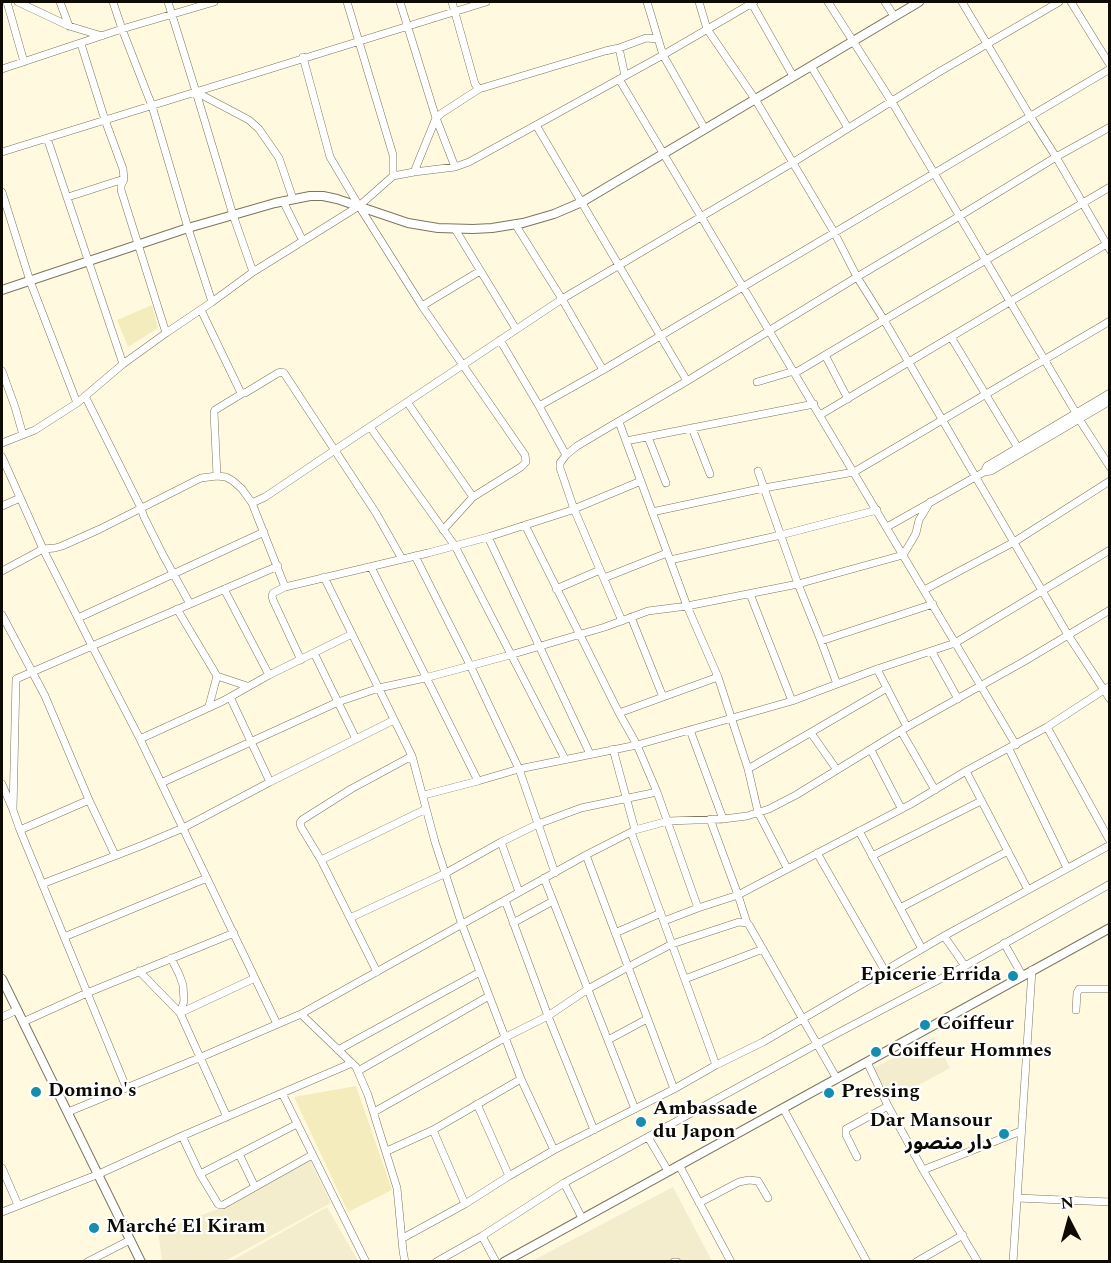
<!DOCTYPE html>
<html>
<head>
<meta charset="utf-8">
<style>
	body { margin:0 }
	#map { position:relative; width:1111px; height:1263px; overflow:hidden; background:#fff9e0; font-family:Spectral,serif }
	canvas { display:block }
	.frame { position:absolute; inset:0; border:3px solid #0d0b04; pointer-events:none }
	.north { position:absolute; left:1039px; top:1191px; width:60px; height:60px; -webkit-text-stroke:4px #fff; paint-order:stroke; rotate:354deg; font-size:16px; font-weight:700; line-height:24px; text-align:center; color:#0d0b04 }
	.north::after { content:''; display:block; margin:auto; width:21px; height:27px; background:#0d0b04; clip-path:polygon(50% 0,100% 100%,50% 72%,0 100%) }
</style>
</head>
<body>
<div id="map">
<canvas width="1111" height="1263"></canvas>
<div class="frame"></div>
<div class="north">N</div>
</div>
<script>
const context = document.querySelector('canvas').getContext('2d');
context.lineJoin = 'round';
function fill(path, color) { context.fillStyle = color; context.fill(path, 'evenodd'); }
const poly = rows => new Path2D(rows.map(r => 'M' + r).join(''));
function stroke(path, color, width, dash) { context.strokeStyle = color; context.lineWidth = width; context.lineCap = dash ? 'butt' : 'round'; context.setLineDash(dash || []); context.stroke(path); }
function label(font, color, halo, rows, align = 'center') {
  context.font = font + ' Spectral,"Noto Sans Arabic",serif'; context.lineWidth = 4.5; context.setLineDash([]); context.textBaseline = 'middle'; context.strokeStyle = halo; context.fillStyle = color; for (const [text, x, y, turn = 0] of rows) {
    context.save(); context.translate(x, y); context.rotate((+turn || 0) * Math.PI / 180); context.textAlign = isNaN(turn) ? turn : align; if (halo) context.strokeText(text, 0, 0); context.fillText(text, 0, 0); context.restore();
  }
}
fill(poly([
	[934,1037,950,1068,891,1100,874,1068],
	[310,1160,331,1203,225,1261,162,1261,158,1231,229,1205],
	[673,1187,712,1261,530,1262],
	[327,1207,358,1261,231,1261]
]), '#f4edcd');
fill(poly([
	[152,305,158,328,128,347,117,320],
	[356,1086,392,1190,348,1212,294,1097]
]), '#f5ecbd');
const minor = poly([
	[7,2,24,62],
	[18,2,69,26,102,36],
	[60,2,69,26],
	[113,2,122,29,152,106,188,228,212,302],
	[168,2,196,92,233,215,253,272],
	[347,2,393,155,393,176],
	[400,2,436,118,455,167],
	[452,2,475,84,479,89,605,51,619,48,625,76],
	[647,2,663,55,705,129],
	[699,2,707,29,755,99,834,232,857,277,884,320,1068,635,1110,699],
	[751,2,793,76],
	[828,2,892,102,1076,413],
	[885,2,894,16],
	[962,2,1030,116,1056,157,1110,250],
	[1071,2,1110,65],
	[81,44,105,120,123,169,124,179,121,186,121,190,166,333],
	[619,48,646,38,658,39],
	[303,57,330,157,359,206,422,306,525,455,526,462,521,467,473,497,443,530],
	[811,66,848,128],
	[2,69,122,29,214,2],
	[619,79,1016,745],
	[196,92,249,120,259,129,279,158,293,199],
	[536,125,687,381],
	[47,138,123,364],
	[2,152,486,2],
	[414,172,436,118,442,113,479,89],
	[2,192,30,281,77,403],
	[68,197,124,179],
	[283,201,303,241],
	[515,224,562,299,603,370],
	[455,229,516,329],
	[422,306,480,271],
	[201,310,241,393,245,393,278,373,282,372,284,373,376,513,402,559],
	[951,337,1018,448],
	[500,340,539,406,603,370,1110,69],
	[825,355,848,399],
	[2,371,15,407,23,435],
	[795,373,884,320,1110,187],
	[757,382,794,371],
	[85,396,141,508,144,517,163,555,190,604,278,566],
	[407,402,473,497],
	[539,406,566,455],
	[820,415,1110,242],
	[1079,419,1110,467],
	[619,422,687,606,718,677,748,769,758,812,787,868],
	[370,427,455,546,565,759],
	[692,428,710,474],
	[648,437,666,483],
	[626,441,814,404],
	[2,443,35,430,77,403,123,364,166,333,212,302,253,272,359,206,393,176,414,172,455,167,469,162,663,55,754,2],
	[2,457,43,549,92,646,16,679,13,810],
	[758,471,798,584,821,641,933,604],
	[984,472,991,471,1110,401],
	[217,476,214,412,215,410,243,393],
	[252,503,265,497,335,450,562,299,792,163,939,72,1059,2],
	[2,506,20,498],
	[652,512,764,488,854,472,1110,321],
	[525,525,619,713,637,745,792,701,877,669,955,643,1110,550],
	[887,527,984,472,987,466,1110,393],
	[488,537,590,754],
	[415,556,470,665,519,769,555,873],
	[670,560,781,535,877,510],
	[371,567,478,781],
	[2,571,43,549,55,548,62,546,100,529,201,478,217,476,226,477,233,481,242,489,252,503,285,587],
	[324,577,412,756,435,842,462,925,521,1079,554,1150],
	[604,578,667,553],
	[224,589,269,675],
	[556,589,600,570],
	[924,590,1014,542,1110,481],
	[750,594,792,701],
	[190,604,92,646,140,739,223,701,269,675,352,634],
	[177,609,217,676,209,706],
	[2,615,45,696,89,800,115,855],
	[631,617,663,697],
	[78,618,264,532],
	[622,621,574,509,641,481],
	[821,641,837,684],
	[932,652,958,699],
	[314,653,356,739],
	[301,660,273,600,272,596,273,593,285,587,428,553,488,537,569,511,574,509,560,468,560,463,566,455,577,446,687,381,857,277,958,217,1056,157,1110,127],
	[877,669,907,727],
	[217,676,247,686],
	[230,697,270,782],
	[619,713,718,677],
	[1047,727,1110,841],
	[690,730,723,819],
	[901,731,935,790],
	[811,733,837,770],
	[140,739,277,1024],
	[613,749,635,830],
	[1009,749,1067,868],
	[871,750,901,808],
	[748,769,887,688],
	[966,771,1028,890],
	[161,783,338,702,379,688,425,678,510,655,605,627,648,611,687,606,798,584,903,555,911,542,916,533,919,520,930,502],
	[2,784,13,810,20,830,126,1087],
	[424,795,478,781,519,769,637,745,657,792,698,908,664,921],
	[710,819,738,895,747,923],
	[20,830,89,800],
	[859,831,922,949],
	[631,832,716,1065],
	[501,842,519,892],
	[817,853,885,971],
	[586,855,674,1089],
	[872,856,981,801],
	[321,860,426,809],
	[544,878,635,1109],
	[42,884,143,845,183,828,270,782,394,720],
	[505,900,548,1016,594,1130],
	[698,908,738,895,911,804,966,771,1047,727,1110,686],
	[900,908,1008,851],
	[350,918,446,873,501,842,538,824,581,808,657,792],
	[513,923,553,901],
	[615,933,661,913],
	[944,936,965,966],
	[64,937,207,878],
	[1004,943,1022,975],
	[171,958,179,974,183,985,184,1001,180,1013],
	[139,971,180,1013,227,1117],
	[377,972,321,860,301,827,300,823,302,820,351,789,412,756],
	[685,979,763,949],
	[1076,1010,1077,993,1079,989,1110,989],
	[180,1013,255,978],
	[301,1014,356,1067,368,1095,397,1188,403,1251,405,1262],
	[2,1017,17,1010],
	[23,1022,87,993,234,933],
	[608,1040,647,1019],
	[338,1050,480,972],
	[867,1062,888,1106,923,1170,978,1262],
	[358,1071,489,996],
	[282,1093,366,1262],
	[477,1104,509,1176],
	[783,1108,867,1262],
	[68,1112,199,1058,301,1014,586,855,635,830,668,821,723,819,747,816,769,809,796,795,907,727,1023,662,1110,610],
	[374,1112,506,1037,548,1016,588,989,628,967,672,944,739,922,747,923,749,925,837,1079],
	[433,1130,465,1204],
	[182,1136,200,1174,218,1204,220,1205,223,1205,255,1187,312,1155],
	[648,1137,668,1171],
	[387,1151,433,1130,521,1079],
	[239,1154,255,1187],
	[857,1157,846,1135,846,1129,888,1106],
	[679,1165,731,1262],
	[2,1168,18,1205],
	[923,1170,1021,1131],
	[200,1174,297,1124],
	[564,1183,582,1218],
	[1017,1198,1110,1202],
	[699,1203,739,1182,749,1180,758,1181,768,1198],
	[2,1212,99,1174,182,1136,352,1063],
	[482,1236,496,1262],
	[403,1238,465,1204,509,1176,554,1150,674,1089,716,1065,763,1042,944,936,1110,845],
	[87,1262,130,1240],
	[436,1262,482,1236,564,1183,817,1044,965,966,1110,884],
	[674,1262,677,1262],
	[916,1262,963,1235],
	[1013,1262,1032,970]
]);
const tertiary = poly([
	[2,290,188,228,275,203,310,196,323,196,337,199,408,223,438,228,473,229,492,228,523,223,554,214,582,202,919,2],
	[2,979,141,1262],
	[504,1262,1110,928]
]);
stroke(minor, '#7b7660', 8);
stroke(tertiary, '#7b7660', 10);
stroke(minor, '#fff', 7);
stroke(tertiary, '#fff', 8);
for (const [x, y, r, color] of [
	[1013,976,6,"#158daf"],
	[925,1025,6,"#158daf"],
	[876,1052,6,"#158daf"],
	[36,1092,6,"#158daf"],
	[829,1093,6,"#158daf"],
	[641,1122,6,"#158daf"],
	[1004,1134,6,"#158daf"],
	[94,1228,6,"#158daf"]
]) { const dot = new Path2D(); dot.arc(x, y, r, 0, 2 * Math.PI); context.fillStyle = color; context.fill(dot); stroke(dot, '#fff', 2); }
label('bold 20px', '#0d0b04', '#fff', [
	["Epicerie Errida",1001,976,"right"],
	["Coiffeur",937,1025],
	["Coiffeur Hommes",888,1052],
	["Domino's",48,1092],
	["Pressing",841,1093],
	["Ambassade",653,1110],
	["du Japon",653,1133],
	["Dar Mansour",992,1122,"right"],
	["دار منصور",992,1145,"right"],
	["Marché El Kiram",106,1228]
], 'left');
</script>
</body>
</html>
